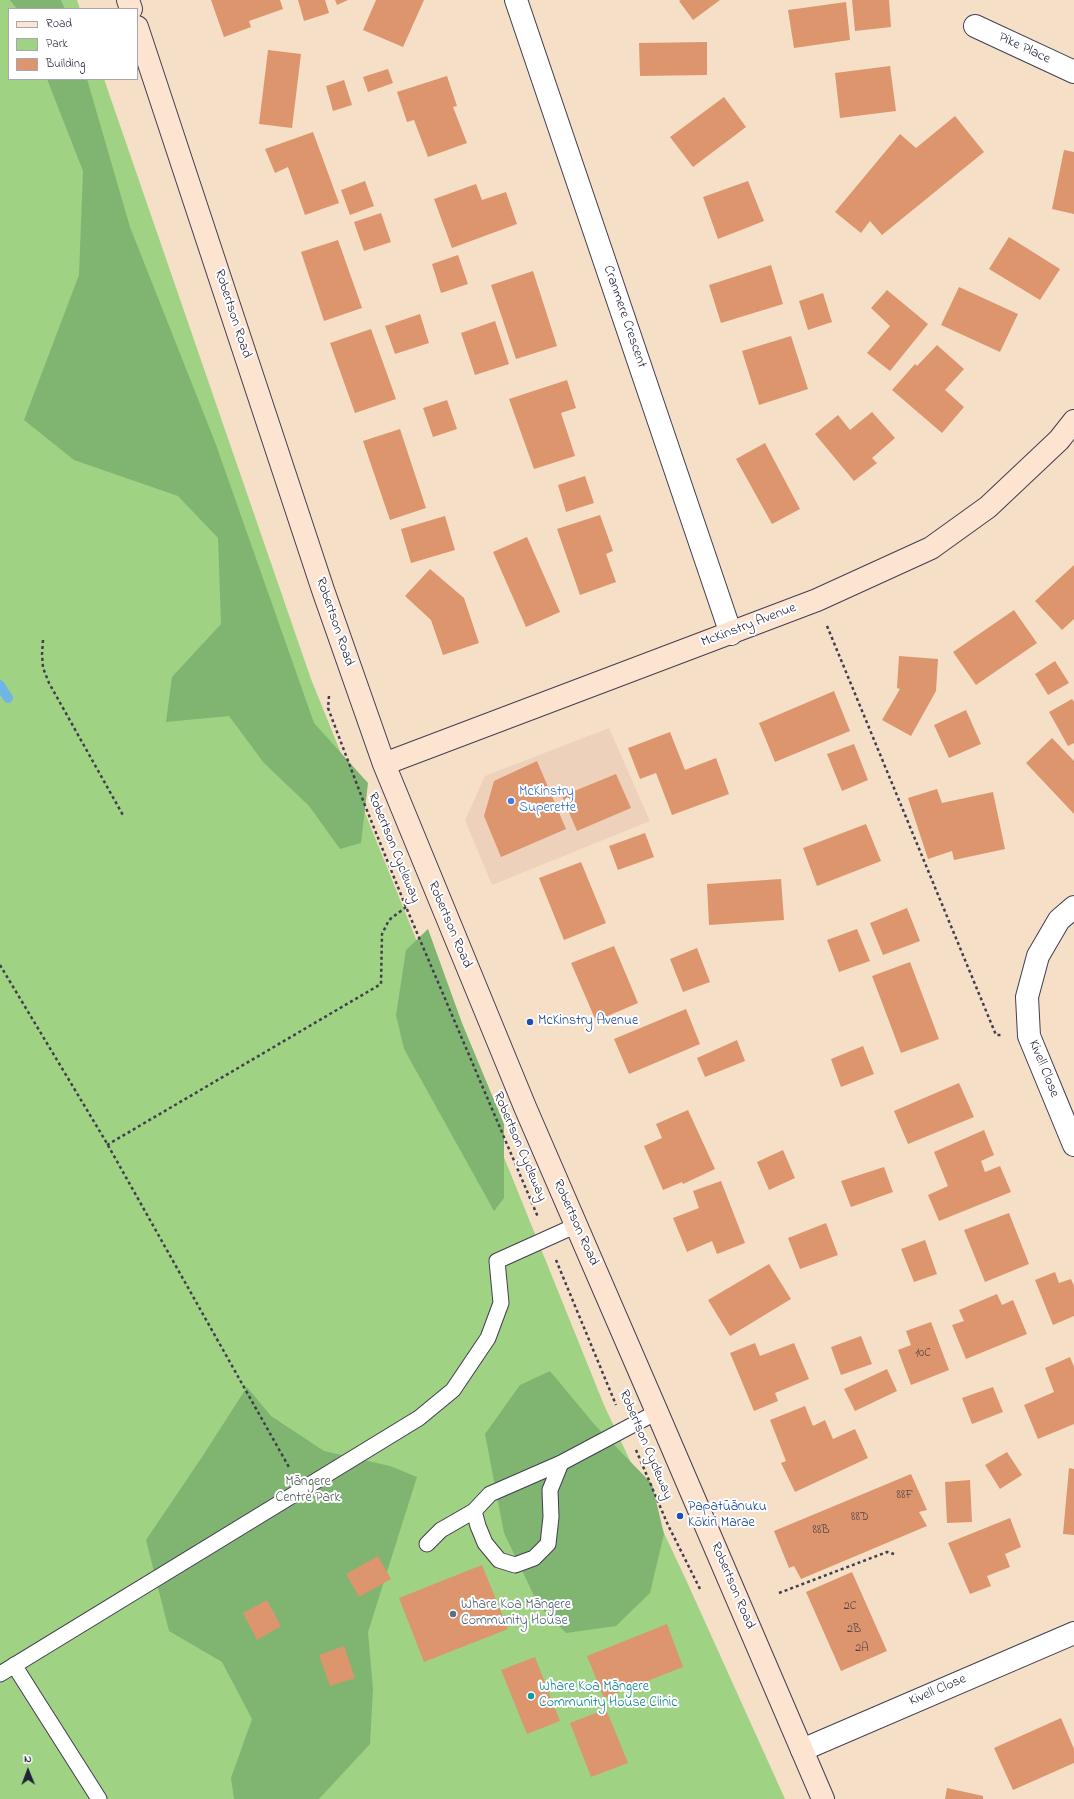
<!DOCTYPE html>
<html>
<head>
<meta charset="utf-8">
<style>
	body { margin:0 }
	#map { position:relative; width:1074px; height:1799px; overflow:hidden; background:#f6dfc7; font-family:"Indie Flower",sans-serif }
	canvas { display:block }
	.legend { position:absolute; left:8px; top:8px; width:130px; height:72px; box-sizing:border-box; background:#fff; border:1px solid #a7a7b1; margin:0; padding:5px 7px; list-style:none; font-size:12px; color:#22223b }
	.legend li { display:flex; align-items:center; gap:8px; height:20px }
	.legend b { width:20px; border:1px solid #a7a7b1 }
	.north { position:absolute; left:8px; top:1751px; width:40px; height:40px; -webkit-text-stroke:3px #fff; paint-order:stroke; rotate:359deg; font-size:11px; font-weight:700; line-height:16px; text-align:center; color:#22223b }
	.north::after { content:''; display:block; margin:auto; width:14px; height:18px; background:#22223b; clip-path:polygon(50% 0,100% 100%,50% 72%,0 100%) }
</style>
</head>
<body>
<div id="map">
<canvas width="1074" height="1799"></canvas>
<ul class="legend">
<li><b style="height:5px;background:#fde4d1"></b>Road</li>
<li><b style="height:11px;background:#9fd383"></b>Park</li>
<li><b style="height:11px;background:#dc956c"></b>Building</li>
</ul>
<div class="north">N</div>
</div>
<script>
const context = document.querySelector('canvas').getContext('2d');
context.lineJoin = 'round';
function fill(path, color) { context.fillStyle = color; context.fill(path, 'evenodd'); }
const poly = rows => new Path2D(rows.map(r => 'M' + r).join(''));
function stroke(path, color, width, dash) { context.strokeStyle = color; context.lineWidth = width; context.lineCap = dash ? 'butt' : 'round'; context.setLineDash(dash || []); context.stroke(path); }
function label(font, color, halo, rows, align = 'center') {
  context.font = font + ' "Indie Flower",sans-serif'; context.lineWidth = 4; context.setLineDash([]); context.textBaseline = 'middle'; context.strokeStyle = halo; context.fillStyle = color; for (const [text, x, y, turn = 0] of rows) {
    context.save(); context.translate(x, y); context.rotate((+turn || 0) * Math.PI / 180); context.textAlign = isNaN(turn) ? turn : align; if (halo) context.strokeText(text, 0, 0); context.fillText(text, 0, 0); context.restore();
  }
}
fill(poly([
	[609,728,650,821,492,885,465,820,485,776]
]), '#eed1ba');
fill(poly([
	[0,0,77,0,80,9,9,9,9,79,104,79,311,679,604,1405,687,1582,785,1799,0,1799]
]), '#9fd383');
fill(poly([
	[10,0,61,0,65,9,17,9],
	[47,79,87,79,130,227,215,442,314,723,368,783,361,843,340,849,309,806,264,763,229,716,166,722,172,677,221,624,218,538,178,496,74,460,24,420,79,275,83,171],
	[428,929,462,1023,504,1124,504,1198,494,1211,404,1049,396,1015,406,950],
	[550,1371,594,1424,652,1484,664,1534,650,1593,616,1626,566,1633,539,1606,504,1533,485,1434,520,1385],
	[247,1387,271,1416,324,1451,390,1466,417,1477,368,1632,373,1689,370,1744,319,1799,234,1799,231,1778,252,1719,222,1662,169,1631,146,1540,202,1457]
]), '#7fb571');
stroke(poly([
	[0,685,8,698]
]), '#70b5e6', 10);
fill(poly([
	[211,0,280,0,283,9,249,21,251,27,224,37],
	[298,0,325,0,329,13,304,21],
	[335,0,348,0,337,5],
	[376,0,424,0,403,47,363,30],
	[681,0,720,0,693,20,679,1],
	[852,0,889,0,891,27,855,31],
	[846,2,850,40,794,48,788,10],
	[707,42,707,75,640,76,639,43],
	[268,50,301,54,292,128,259,124],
	[890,66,896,111,840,118,835,73],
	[388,69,393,83,368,92,363,77],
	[447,76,457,106,453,107,467,143,428,157,414,120,407,122,397,92],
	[344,80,352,105,333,111,326,86],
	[724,97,746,127,693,167,670,137],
	[955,116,984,152,882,235,870,221,861,233,835,212,900,134,916,148],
	[313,132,339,203,305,215,288,167,275,173,265,149],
	[1064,150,1074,152,1074,214,1052,209],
	[365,181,374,206,350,215,341,190],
	[748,181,764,221,718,239,703,197],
	[476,184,482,200,506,192,517,224,452,248,434,199],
	[381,213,391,242,364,251,354,222],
	[1009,237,1060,269,1040,300,989,269],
	[338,240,362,308,324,321,301,252],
	[458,255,468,284,441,293,432,264],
	[771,265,783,304,721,323,709,285],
	[533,271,557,346,516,359,491,285],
	[959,287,1018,314,1000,352,941,325],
	[887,290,928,324,890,371,867,353,890,326,871,308],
	[823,293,832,322,808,330,799,301],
	[420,314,429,343,395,354,385,326],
	[495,321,509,364,475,375,461,333],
	[371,329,396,399,355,413,330,343],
	[791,336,808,389,759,405,742,351],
	[937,345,964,369,945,390,964,407,942,433,892,390,915,364,917,366],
	[567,380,576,408,561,413,575,456,534,469,509,399],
	[447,400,457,429,433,437,423,408],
	[872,412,895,438,872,458,877,463,854,481,815,434,838,415,850,430],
	[400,429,426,508,390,520,363,441],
	[765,443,800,509,772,524,736,459],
	[585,476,594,503,566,512,558,485],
	[600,515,613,551,606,554,616,582,580,595,557,529],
	[445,516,455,550,411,563,401,529],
	[527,537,560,612,526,627,493,552],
	[1074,565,1074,619,1062,630,1035,601],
	[430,569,464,598,479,643,443,655,431,620,405,596],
	[1014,610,1037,643,976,685,953,652],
	[899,656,938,659,936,691,911,736,882,720,900,689,897,688],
	[1055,661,1069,683,1048,695,1035,674],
	[834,691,850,731,775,762,759,723],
	[1072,699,1074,702,1074,743,1068,746,1049,712],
	[966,710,981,744,949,758,934,725],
	[670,732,685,770,716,758,729,794,672,815,656,773,640,779,628,748],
	[1052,738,1074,761,1074,814,1026,763],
	[854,744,868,780,842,791,827,754],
	[537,761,566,829,501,857,484,816,494,781],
	[616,774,631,808,577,831,562,796],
	[937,789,942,803,993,792,1005,849,954,860,952,851,928,859,908,798],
	[866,824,881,861,817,886,803,848],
	[645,833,654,857,618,870,609,846],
	[581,862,606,923,564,940,539,878],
	[781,879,784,920,709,925,707,884],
	[907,908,920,941,883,955,870,923],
	[857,929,870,961,839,972,827,940],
	[614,946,638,1003,596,1021,571,963],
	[697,948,710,982,683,992,670,959],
	[910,962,939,1039,901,1053,872,976],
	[686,1009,700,1044,629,1074,614,1039],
	[737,1040,745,1061,705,1077,697,1058],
	[863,1046,874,1074,841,1087,831,1059],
	[959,1083,974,1117,908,1144,894,1111],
	[688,1110,715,1169,683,1184,682,1182,663,1190,644,1146,662,1138,656,1124],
	[984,1130,994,1155,981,1161,985,1172,1000,1166,1011,1192,939,1221,928,1195,948,1186,934,1152],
	[783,1150,795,1178,769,1190,757,1162],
	[884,1167,893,1192,851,1207,841,1181],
	[721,1181,745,1243,717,1254,712,1241,687,1252,673,1218,699,1208,693,1191],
	[1009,1213,1029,1264,985,1282,964,1230],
	[826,1223,838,1255,800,1269,788,1238],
	[925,1240,937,1274,914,1282,901,1249],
	[769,1264,791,1299,730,1336,708,1300],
	[1055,1272,1059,1283,1071,1279,1074,1286,1074,1316,1053,1325,1035,1280],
	[997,1294,1002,1305,1013,1300,1027,1334,966,1359,952,1325,964,1321,959,1310],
	[931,1322,949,1370,911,1385,898,1350,911,1345,906,1331],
	[861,1336,872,1364,841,1375,831,1347],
	[755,1343,760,1356,794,1343,809,1379,775,1393,778,1401,754,1411,730,1353],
	[1070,1357,1074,1367,1074,1424,1038,1439,1024,1405,1054,1392,1045,1368],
	[887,1369,897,1391,855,1411,844,1389],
	[993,1387,1003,1412,972,1424,962,1398],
	[805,1406,813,1426,825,1420,833,1439,855,1429,868,1458,795,1492,781,1463,786,1461,770,1420],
	[1007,1452,1022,1475,1000,1489,985,1465],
	[1069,1468,1074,1469,1074,1535,1063,1534],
	[911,1474,927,1510,919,1512,927,1526,801,1579,794,1566,789,1568,774,1531],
	[970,1480,972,1522,947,1523,945,1482],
	[1010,1518,1021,1547,1005,1554,1010,1567,987,1576,991,1586,970,1594,948,1543],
	[378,1556,391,1579,359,1597,346,1574],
	[482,1565,508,1629,424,1662,399,1598],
	[852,1572,887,1651,841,1671,806,1592],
	[267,1600,281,1626,257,1640,243,1613],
	[667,1624,683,1667,604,1698,587,1656],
	[344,1646,355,1678,330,1686,319,1655],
	[535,1657,560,1721,527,1734,501,1670],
	[606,1709,628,1763,591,1777,570,1723],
	[1061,1718,1074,1749,1074,1763,1013,1790,994,1748],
	[947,1788,983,1796,983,1799,945,1799]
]), '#dc956c');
const lane = poly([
	[474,1511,478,1526,485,1543,499,1560,515,1565,534,1558,548,1544,551,1517,550,1490,561,1463],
	[427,1544,441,1530,474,1511,490,1494,561,1463,657,1412],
	[14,1665,99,1799],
	[0,1674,419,1418,453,1390,488,1338,501,1303,497,1261,577,1225]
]);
const street = poly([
	[516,0,731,634],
	[975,26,1074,72],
	[1074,907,1059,920,1038,956,1027,997,1029,1036,1074,1145],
	[802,1750,1074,1633]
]);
const secondary = poly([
	[128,0,131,9],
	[137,27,323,590,384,764,525,1107,657,1412,823,1799],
	[384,764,817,600,931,548,988,507,1059,440,1074,421]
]);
stroke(lane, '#423e50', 17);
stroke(street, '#423e50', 24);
stroke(secondary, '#423e50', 24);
stroke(poly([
	[827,626,996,1035,1001,1035],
	[43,640,42,654,43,668,49,683,124,817],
	[329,696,328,708,364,803,406,907,538,1217],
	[0,965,105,1140,290,1469],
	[107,1145,381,984,382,934,389,920,406,907],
	[556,1260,616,1405],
	[636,1450,668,1525,700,1589],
	[779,1593,887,1552,894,1554]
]), '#423e50', 2.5, [3, 3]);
stroke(lane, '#fff', 15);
stroke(street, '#fff', 22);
stroke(secondary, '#fde4d1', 22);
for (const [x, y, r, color] of [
	[511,801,4,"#3f7fe0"],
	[530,1022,4,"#1a4fb4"],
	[680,1516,4,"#1a4fb4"],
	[453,1614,4,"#5c6f8a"],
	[531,1696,4,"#0f9aa8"]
]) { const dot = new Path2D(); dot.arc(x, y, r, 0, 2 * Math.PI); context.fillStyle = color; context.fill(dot); stroke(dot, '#fff', 1.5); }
label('12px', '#503f47', null, [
	["10C",923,1354],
	["88F",905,1496],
	["88D",860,1518],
	["88B",821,1531],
	["2C",850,1607],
	["2B",854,1630],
	["2A",862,1649]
]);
label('14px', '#22223b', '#fff', [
	["Pike Place",1024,49,25],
	["Robertson Road",232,314,72],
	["Cranmere Crescent",624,317,71],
	["Robertson Road",334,622,71],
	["McKinstry Avenue",749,626,-21],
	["Robertson Cycleway",393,848,68],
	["Robertson Road",449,925,67],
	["Kivell Close",1043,1069,68],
	["Robertson Cycleway",519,1147,67],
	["Robertson Road",575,1223,66],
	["Robertson Cycleway",645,1445,67],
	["Robertson Road",732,1586,67],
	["Kivell Close",938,1691,-23]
]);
label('14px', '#366cbe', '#fff', [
	["McKinstry",519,793],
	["Superette",519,809]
], 'left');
label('14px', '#164399', '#fff', [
	["McKinstry Avenue",538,1022],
	["Papatūānuku",688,1508],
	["Kōkiri Marae",688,1524]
], 'left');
label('14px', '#4e6054', '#fff', [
	["Māngere",308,1483],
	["Centre Park",308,1499]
]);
label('14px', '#4e5e75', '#fff', [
	["Whare Koa Māngere",461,1606],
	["Community House",461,1622]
], 'left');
label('14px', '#0d838f', '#fff', [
	["Whare Koa Māngere",539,1688],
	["Community House Clinic",539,1704]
], 'left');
</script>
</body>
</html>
